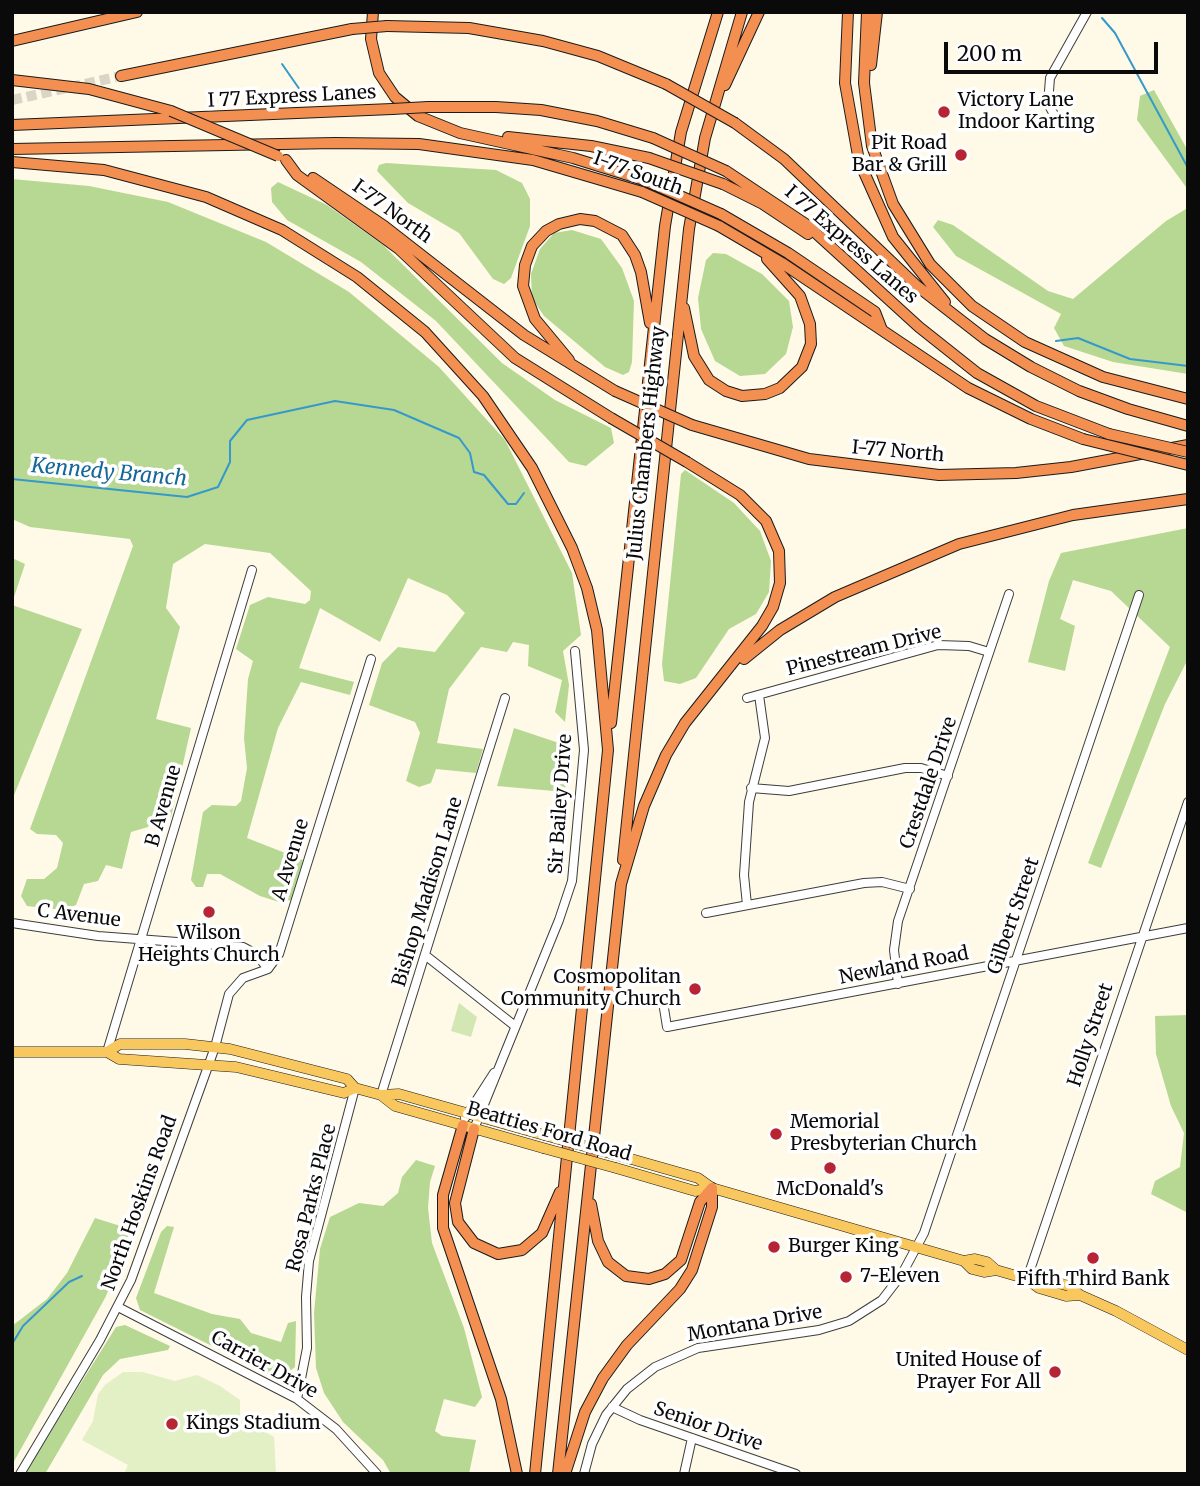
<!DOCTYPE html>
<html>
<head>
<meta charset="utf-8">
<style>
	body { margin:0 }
	#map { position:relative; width:1200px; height:1486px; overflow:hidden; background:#fff9e7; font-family:Merriweather,serif }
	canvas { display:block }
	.frame { position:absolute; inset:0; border:14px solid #0a0a0a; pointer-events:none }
	.scale { position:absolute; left:944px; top:42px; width:214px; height:32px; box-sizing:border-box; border:4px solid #0a0a0a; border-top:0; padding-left:9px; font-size:21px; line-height:24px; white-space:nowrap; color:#0a0a0a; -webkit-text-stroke:5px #fff; paint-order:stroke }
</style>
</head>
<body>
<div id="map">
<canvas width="1200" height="1486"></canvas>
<div class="frame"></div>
<div class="scale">200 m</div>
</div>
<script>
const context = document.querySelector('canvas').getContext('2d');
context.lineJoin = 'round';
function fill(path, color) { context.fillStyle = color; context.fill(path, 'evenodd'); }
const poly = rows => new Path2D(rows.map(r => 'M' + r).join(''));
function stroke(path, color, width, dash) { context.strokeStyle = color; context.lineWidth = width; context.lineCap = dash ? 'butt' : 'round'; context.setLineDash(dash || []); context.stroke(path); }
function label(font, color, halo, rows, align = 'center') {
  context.font = font + ' Merriweather,serif'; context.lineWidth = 7; context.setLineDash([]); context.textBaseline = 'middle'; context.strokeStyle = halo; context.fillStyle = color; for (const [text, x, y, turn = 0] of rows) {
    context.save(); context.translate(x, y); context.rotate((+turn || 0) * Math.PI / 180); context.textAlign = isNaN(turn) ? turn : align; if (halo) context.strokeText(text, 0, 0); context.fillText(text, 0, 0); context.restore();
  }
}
fill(poly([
	[459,1003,477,1017,471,1037,451,1031]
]), '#d2e7b3');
fill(poly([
	[1154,90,1188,151,1188,374,1113,362,1064,346,1054,328,1061,314,956,256,933,227,938,220,953,225,1048,291,1073,299,1166,221,1186,209,1186,187,1137,120,1140,96],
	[386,163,496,170,522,183,530,199,530,226,511,278,504,284,493,279,459,233,408,203,377,171,379,165],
	[12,179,89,186,168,202,266,242,349,292,439,367,505,440,572,573,581,635,563,651,569,685,565,722,555,712,562,680,528,666,529,645,513,642,507,652,481,647,449,689,437,743,483,749,476,773,436,769,431,783,419,787,406,781,420,733,415,722,369,705,382,663,398,647,435,652,465,613,447,595,408,578,380,642,320,608,299,668,354,682,350,695,301,682,278,728,247,838,303,860,291,900,279,902,260,896,220,874,207,874,203,887,196,887,191,880,203,812,212,805,236,806,241,801,247,768,244,738,248,679,253,661,236,649,250,605,268,597,305,604,310,600,311,591,270,553,205,544,173,564,166,608,180,627,156,719,191,728,171,817,155,811,148,827,131,832,122,869,106,865,98,881,84,884,76,905,62,910,27,906,21,896,27,879,44,879,57,868,63,843,56,835,37,834,30,829,133,546,130,539,30,527,12,519],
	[278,182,327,205,383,245,502,363,555,400,611,428,614,443,586,466,569,462,436,321,361,262,287,220,272,202,271,188],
	[572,230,601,239,622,268,634,301,632,362,629,372,623,375,605,367,544,316,532,298,531,274,540,249,554,233],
	[713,253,726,254,762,274,789,301,793,327,786,354,765,374,740,376,715,361,701,329,698,298,706,260],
	[685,470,734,503,760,531,771,561,769,592,756,614,729,629,696,678,680,684,664,681,662,664,681,474],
	[1188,528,1188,659,1165,704,1101,868,1088,863,1170,647,1111,591,1073,580,1060,619,1075,626,1065,671,1028,662,1049,581,1061,553],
	[12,558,25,564,12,603],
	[12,605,82,629,12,800],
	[514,728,568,746,565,792,497,786],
	[1188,1015,1188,1213,1151,1194,1155,1181,1180,1167,1184,1133,1171,1106,1156,1054,1155,1016],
	[416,1160,435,1166,430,1182,428,1208,432,1243,464,1328,482,1397,475,1407,444,1399,435,1431,442,1436,476,1440,469,1474,391,1474,383,1460,343,1422,324,1393,316,1368,314,1313,320,1249,330,1217,359,1203,383,1206,398,1193,402,1177],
	[95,1218,130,1229,123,1256,105,1298,12,1465,12,1326,47,1299,67,1273],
	[167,1226,174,1227,154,1293,212,1314,240,1319,251,1333,281,1342,288,1323,296,1321,295,1367,282,1377,266,1373,140,1310,136,1298,161,1232],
	[125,1325,170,1346,168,1350,120,1359,103,1375,45,1474,24,1474,116,1327]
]), '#b6d892');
fill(poly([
	[123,1372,142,1372,175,1381,197,1375,220,1386,240,1400,240,1417,274,1437,276,1474,124,1474,128,1465,82,1440,93,1421,98,1394,105,1385]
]), '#e3efc4');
stroke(poly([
	[1102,18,1115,33,1188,168],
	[282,64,307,100],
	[1056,341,1078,338,1130,359,1188,366],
	[12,479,187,497,218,487,230,462,230,441,247,420,335,401,394,410,459,438,470,453,474,472,484,475,508,504,516,504,524,493],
	[12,1344,23,1326,69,1282,82,1276]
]), '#3599cb', 2);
stroke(poly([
	[12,100,121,76]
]), '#dad5c6', 10, [10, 5]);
const minor = poly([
	[1056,118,1048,104,1050,78,1087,12],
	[747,698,938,645,969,646,989,652],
	[751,788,789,791,905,768,921,768,948,776],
	[747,905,744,875,749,802,765,738,759,695],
	[706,913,864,883,882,882,910,889],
	[12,923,98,936,243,947,256,954,268,969],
	[425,955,515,1026],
	[898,984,894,950,898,921,1009,594],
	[663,1002,667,1027,1188,928],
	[107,1052,252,570],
	[381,1095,505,698],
	[465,1118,494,1073],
	[474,1129,559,920,572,881,584,750,575,651],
	[1027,1279,1188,802],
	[118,1307,297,1399,336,1429,377,1474],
	[297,1399,307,1348,306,1297,309,1261,355,1088],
	[612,1407,640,1420,796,1474],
	[20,1474,100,1340,131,1280,215,1047,229,994,243,978,268,969,279,954,371,659],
	[584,1474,592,1444,606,1415,627,1389,655,1367,698,1348,819,1330,849,1321,882,1300,902,1274,924,1233,1139,595],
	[684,1474,692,1438]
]);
const major = poly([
	[12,1052,107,1052,120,1044,185,1044,230,1049,347,1079,355,1088,381,1095,399,1094,544,1135],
	[107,1052,119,1059,236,1067,344,1093,355,1088],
	[381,1095,395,1106,543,1148],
	[617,1155,698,1178,712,1188,964,1261,975,1259,987,1262,996,1270],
	[616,1168,695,1191,712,1188],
	[964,1261,972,1269,984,1272,996,1270,1027,1279,1039,1288,1066,1296,1080,1295],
	[1027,1279,1042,1278,1069,1286,1080,1295,1116,1311,1188,1350]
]);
const highway = poly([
	[373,12,371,39,379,73,395,97,418,116,460,133,573,158,644,180],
	[848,12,845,83,859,161,893,237,945,302],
	[867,12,864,83,872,146,893,204,930,264,972,306,1025,342,1103,377,1188,399],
	[387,26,469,28,543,41,598,56,666,84],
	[12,41,137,12],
	[871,65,877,12],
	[121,76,352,29],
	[12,80,89,89,171,111],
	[725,85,759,12],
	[428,107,496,107,541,110,597,121,653,138],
	[735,123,784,159,917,286,985,339,1031,367,1079,391,1128,409,1188,426],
	[12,125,392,109],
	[508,137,591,146,649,158],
	[12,149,335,143,419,144,533,160,642,192],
	[286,160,297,175,399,249,515,358,611,418],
	[12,162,104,170,206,197,282,230,357,277,425,332,483,396,532,468,572,548,587,588,597,630,608,750,535,1474],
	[726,171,807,225,919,327,977,373,1036,406,1109,434],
	[313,178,384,226,524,335,615,391],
	[723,184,763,204,808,234],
	[721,214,788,253,875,312,882,330],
	[719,226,782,263,968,388,1031,419,1083,439],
	[684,308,694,356,709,380,726,391,742,396,765,394,780,388,802,367,811,344,810,324,800,296,767,259],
	[569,360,535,319,523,286,525,265,532,246,546,231,559,224,580,219,595,221,622,235,635,255,641,272,650,323],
	[692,425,809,459,939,475,1016,473,1071,467,1188,445],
	[744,659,780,630,835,597,959,544,1073,515,1188,499],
	[611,723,665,226,681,132,718,12],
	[623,860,689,229,705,138,742,12],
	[463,1125,443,1195,443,1228,501,1399,517,1474],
	[474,1129,455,1203,458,1222,474,1243,498,1254,522,1250,542,1233,560,1192],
	[591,1204,598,1241,608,1262,626,1276,649,1279,665,1274,681,1260,700,1202,712,1188],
	[558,1474,621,884,644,806,666,755,685,723,762,626,773,607,780,583,779,551,766,521,740,495,687,462],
	[565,1474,585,1412,603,1378,627,1345,680,1289,692,1270,712,1207,712,1188]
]);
stroke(minor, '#3d3d3d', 10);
stroke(major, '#1b1b1b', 11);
stroke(highway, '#1b1b1b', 12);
stroke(minor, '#fff', 8);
stroke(major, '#f8c85f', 10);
stroke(highway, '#f39051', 10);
const majorBridge = poly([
	[544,1135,617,1155],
	[543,1148,616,1168]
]);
const highwayBridge = poly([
	[352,29,387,26],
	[666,84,735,123],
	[392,109,428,107],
	[171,111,278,156],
	[653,138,726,171],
	[649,158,723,184],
	[644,180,721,214],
	[642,192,719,226],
	[615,391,692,425],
	[611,418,687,462],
	[1109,434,1188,452],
	[1083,439,1188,465]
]);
stroke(majorBridge, '#1b1b1b', 11, []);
stroke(highwayBridge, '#1b1b1b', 12, []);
stroke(majorBridge, '#f8c85f', 10);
stroke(highwayBridge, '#f39051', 10);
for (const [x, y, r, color] of [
	[944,112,7,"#b72535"],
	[961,155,7,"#b72535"],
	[209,912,7,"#b72535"],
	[695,989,7,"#b72535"],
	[776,1134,7,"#b72535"],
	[830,1168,7,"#b72535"],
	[774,1247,7,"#b72535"],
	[1093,1258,7,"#b72535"],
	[846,1277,7,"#b72535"],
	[1055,1372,7,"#b72535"],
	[172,1424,7,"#b72535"]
]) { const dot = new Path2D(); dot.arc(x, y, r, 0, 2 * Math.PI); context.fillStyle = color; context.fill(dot); stroke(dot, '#fff', 2.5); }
label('19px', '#0a0a0a', '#fff', [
	["I 77 Express Lanes",292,97,-3],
	["I-77 South",638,174,20],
	["I-77 North",392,212,36],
	["I 77 Express Lanes",851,245,41],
	["Julius Chambers Highway",647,443,-84],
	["I-77 North",898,452,5],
	["Pinestream Drive",864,651,-14],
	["Crestdale Drive",929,783,-71],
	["Sir Bailey Drive",561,804,-86],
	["B Avenue",164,806,-74],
	["A Avenue",291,860,-73],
	["Bishop Madison Lane",428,892,-73],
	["C Avenue",79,916,7],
	["Gilbert Street",1014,916,-71],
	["Newland Road",904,966,-11],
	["Holly Street",1091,1035,-72],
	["Beatties Ford Road",549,1132,16],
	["Rosa Parks Place",312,1198,-76],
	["North Hoskins Road",140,1203,-70],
	["Montana Drive",755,1324,-10],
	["Carrier Drive",264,1365,29],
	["Senior Drive",708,1427,19]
]);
label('19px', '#0a0a0a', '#fff', [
	["Victory Lane",958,101],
	["Indoor Karting",958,123],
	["Pit Road",947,144,"right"],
	["Bar & Grill",947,166,"right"],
	["Wilson",209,934,"center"],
	["Heights Church",209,956,"center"],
	["Cosmopolitan",681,978,"right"],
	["Community Church",681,1000,"right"],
	["Memorial",790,1123],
	["Presbyterian Church",790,1145],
	["McDonald's",830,1190,"center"],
	["Burger King",788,1247],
	["7-Eleven",860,1277],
	["Fifth Third Bank",1093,1280,"center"],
	["United House of",1041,1361,"right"],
	["Prayer For All",1041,1383,"right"],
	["Kings Stadium",186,1424]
], 'left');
label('italic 21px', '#166899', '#fff', [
	["Kennedy Branch",109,473,5]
]);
</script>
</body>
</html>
